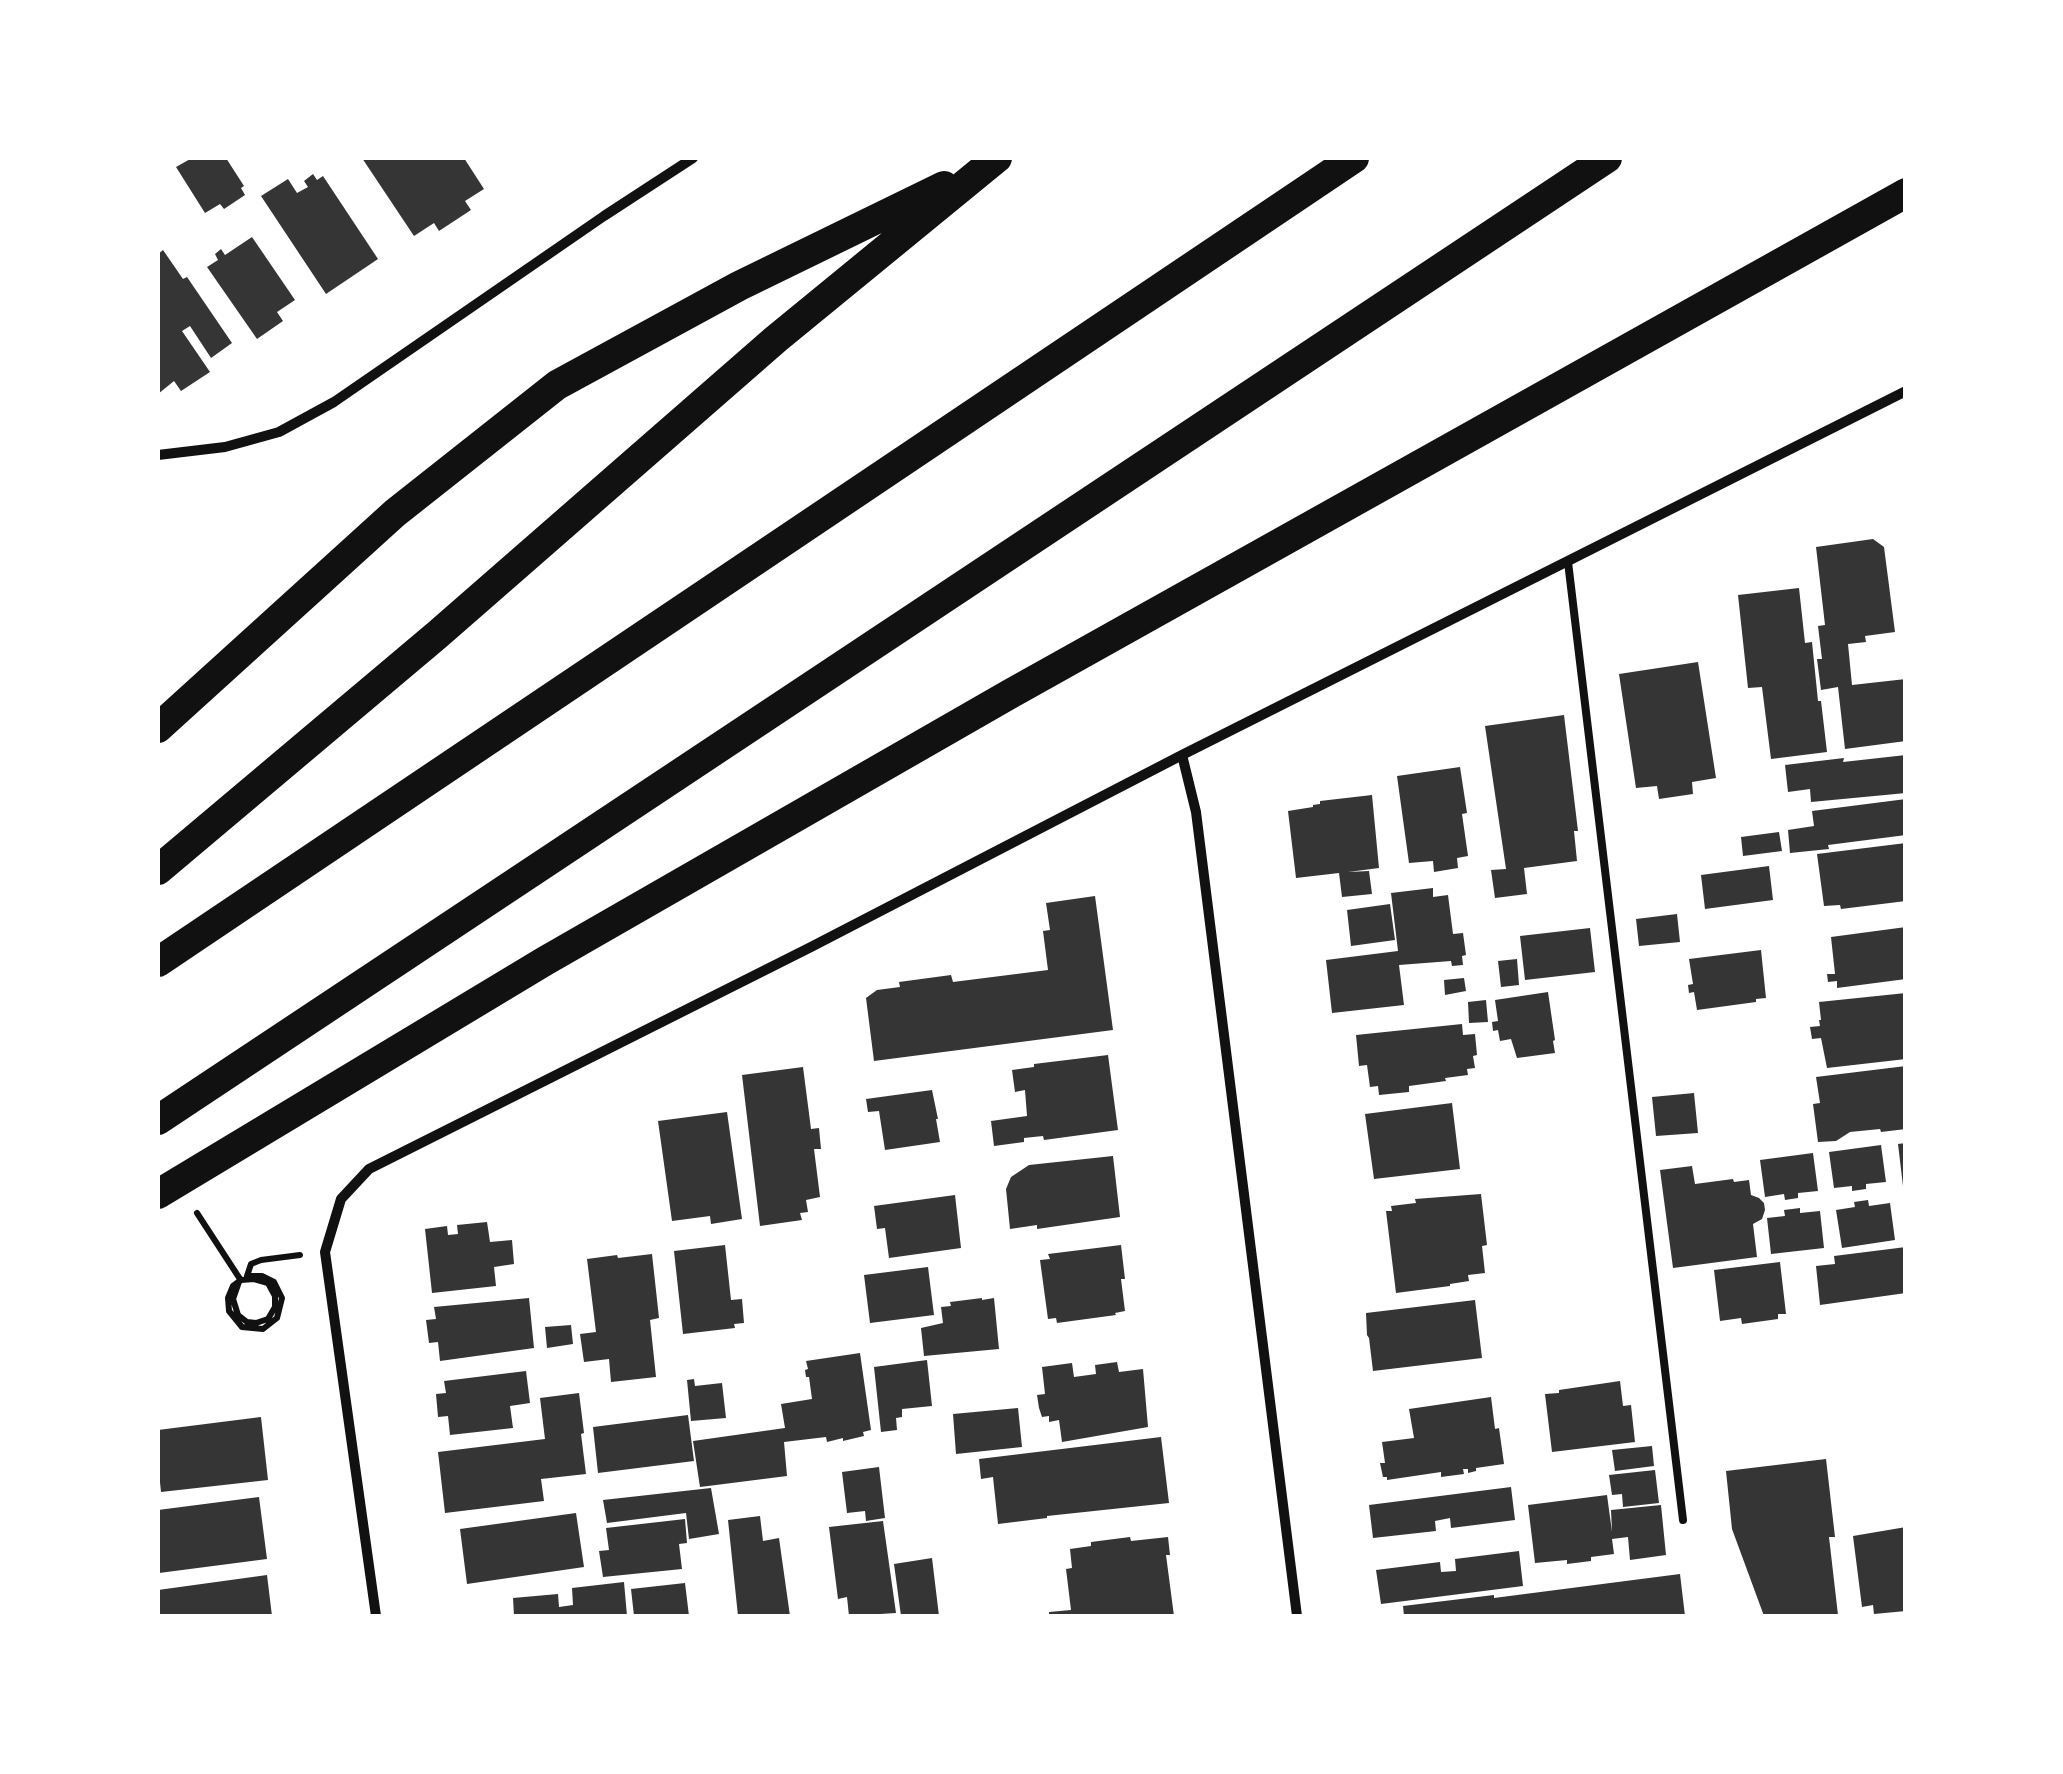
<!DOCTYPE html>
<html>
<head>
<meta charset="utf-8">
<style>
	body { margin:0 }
	#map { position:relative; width:2063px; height:1774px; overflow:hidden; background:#fff; font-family:"Roboto Condensed",sans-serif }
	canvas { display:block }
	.frame { position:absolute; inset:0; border:160px solid #fff; pointer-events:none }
</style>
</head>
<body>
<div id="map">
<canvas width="2063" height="1774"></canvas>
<div class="frame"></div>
</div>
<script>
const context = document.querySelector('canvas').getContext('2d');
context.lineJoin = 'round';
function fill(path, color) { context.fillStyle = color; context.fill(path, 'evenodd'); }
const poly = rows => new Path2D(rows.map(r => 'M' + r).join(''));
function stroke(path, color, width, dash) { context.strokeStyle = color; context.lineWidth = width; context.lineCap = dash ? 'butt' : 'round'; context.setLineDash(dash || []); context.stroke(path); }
fill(poly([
	[192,158,198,158,200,160,203,158,226,158,244,186,241,188,245,195,224,209,220,204,205,213,176,167],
	[362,158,464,158,484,189,465,201,471,210,439,231,434,223,414,236],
	[313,174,317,180,323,176,378,259,326,294,261,196,288,179,297,193,308,187,304,181],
	[252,237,295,300,277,312,283,321,257,339,207,267,218,260,215,254,221,249,225,255],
	[163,250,183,279,187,277,232,343,211,358,190,326,182,331,210,372,181,391,174,381,158,394,158,254],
	[1873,539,1884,547,1895,632,1865,636,1866,642,1848,644,1852,685,1906,679,1906,741,1845,749,1838,687,1821,690,1817,659,1822,659,1818,626,1825,625,1816,547],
	[1799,588,1805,643,1812,642,1818,701,1821,701,1827,752,1771,759,1762,687,1748,688,1738,595],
	[1698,662,1716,778,1692,782,1693,794,1659,799,1657,786,1636,788,1619,674],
	[1564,715,1578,831,1574,831,1577,861,1524,868,1527,894,1495,898,1491,870,1506,869,1485,726],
	[1906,755,1906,793,1811,802,1810,789,1788,792,1785,765,1844,758,1843,762],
	[1460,767,1467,813,1462,814,1468,856,1457,858,1458,868,1434,872,1433,861,1409,863,1397,776],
	[1372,795,1379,868,1348,872,1369,871,1372,894,1342,897,1339,873,1296,878,1288,811,1313,807,1313,805,1320,804,1320,801],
	[1906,799,1906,835,1828,845,1829,849,1790,853,1788,830,1814,826,1812,811],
	[1779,832,1782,851,1743,856,1741,837],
	[1906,843,1906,901,1841,909,1840,905,1824,906,1817,854],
	[1769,866,1773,900,1705,909,1701,875],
	[1433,888,1433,897,1448,895,1453,934,1463,933,1466,955,1462,956,1463,965,1452,966,1451,961,1399,965,1404,1005,1332,1013,1326,960,1398,951,1391,893],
	[1095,896,1113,1030,874,1061,866,998,877,990,900,987,899,982,951,975,953,982,1048,970,1043,931,1050,930,1046,903],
	[1390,904,1395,940,1351,946,1347,910],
	[1677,914,1680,942,1639,946,1636,919],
	[1906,927,1906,979,1837,988,1837,981,1828,982,1827,974,1835,974,1831,937],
	[1590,928,1595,972,1525,980,1520,936],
	[1761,950,1766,998,1756,999,1756,1002,1697,1010,1694,992,1689,993,1688,985,1693,984,1689,959],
	[1517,959,1519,985,1501,987,1498,961],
	[1464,978,1466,991,1445,995,1444,980],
	[1548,992,1555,1040,1553,1041,1555,1053,1517,1058,1511,1039,1500,1041,1498,1030,1493,1031,1492,1022,1498,1021,1495,1000],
	[1906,993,1906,1059,1827,1068,1821,1038,1812,1039,1810,1027,1820,1026,1819,1020,1821,1020,1819,1002],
	[1486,1000,1488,1022,1469,1023,1468,1002],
	[1462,1024,1463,1035,1475,1034,1477,1055,1473,1056,1475,1068,1467,1069,1468,1075,1445,1078,1446,1081,1409,1086,1409,1092,1379,1095,1378,1086,1370,1087,1367,1065,1359,1066,1356,1035],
	[1108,1055,1118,1130,1044,1140,1043,1136,1024,1138,1024,1142,994,1146,991,1121,1027,1116,1025,1090,1015,1092,1012,1070,1034,1067,1034,1064],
	[1906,1066,1906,1129,1881,1132,1880,1129,1850,1132,1836,1141,1818,1142,1813,1104,1820,1103,1816,1077],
	[803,1067,811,1129,819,1128,821,1149,814,1149,820,1197,806,1200,808,1212,800,1213,802,1220,760,1226,742,1075],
	[932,1090,938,1119,936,1119,940,1142,885,1150,879,1111,868,1112,866,1099],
	[1694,1093,1698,1133,1656,1136,1652,1097],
	[1452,1103,1460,1169,1374,1179,1365,1114],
	[727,1112,742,1219,711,1224,710,1216,672,1221,658,1121],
	[1906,1143,1906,1186,1903,1186,1898,1144],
	[1881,1145,1886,1182,1866,1184,1866,1189,1852,1191,1852,1186,1834,1188,1829,1152],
	[1813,1153,1818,1191,1798,1193,1798,1198,1785,1200,1784,1194,1765,1197,1760,1160],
	[1113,1156,1120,1217,1037,1229,1037,1225,1010,1229,1006,1189,1011,1177,1029,1165],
	[1692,1166,1695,1184,1733,1179,1734,1182,1749,1180,1751,1195,1759,1198,1764,1203,1765,1210,1762,1219,1753,1224,1757,1257,1673,1268,1660,1170],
	[1481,1194,1487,1245,1482,1246,1485,1273,1468,1275,1469,1281,1450,1284,1450,1286,1396,1293,1386,1211,1392,1211,1391,1206,1416,1203,1415,1199],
	[955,1195,961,1248,889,1258,885,1228,877,1229,874,1206],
	[1868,1200,1869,1206,1890,1203,1895,1240,1842,1248,1836,1210,1855,1207,1854,1202],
	[1800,1208,1800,1213,1820,1211,1824,1248,1771,1254,1767,1218,1785,1216,1784,1210],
	[487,1222,490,1242,512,1240,514,1264,494,1267,496,1286,432,1293,425,1229,447,1226,448,1235,458,1234,457,1225],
	[725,1245,731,1300,742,1299,744,1323,734,1324,735,1328,683,1334,674,1251],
	[1121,1245,1125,1279,1121,1279,1125,1311,1115,1313,1116,1315,1057,1323,1056,1318,1048,1319,1040,1260,1050,1259,1048,1254],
	[1906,1247,1906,1293,1820,1305,1816,1266,1835,1264,1834,1256],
	[652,1254,659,1318,650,1320,656,1377,611,1382,609,1359,584,1362,580,1334,596,1332,587,1259,617,1255,618,1258],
	[1780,1262,1786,1314,1778,1314,1778,1319,1742,1324,1741,1318,1720,1321,1714,1270],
	[928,1267,934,1315,870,1323,864,1275],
	[529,1298,534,1348,440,1361,438,1342,429,1343,426,1320,436,1319,434,1307],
	[982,1298,982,1300,994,1298,999,1349,924,1356,921,1328,943,1323,941,1307,951,1306,950,1302],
	[1475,1300,1482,1358,1373,1371,1369,1338,1367,1335,1366,1313],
	[571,1325,573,1344,547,1348,545,1327],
	[860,1353,871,1430,863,1432,864,1436,843,1441,843,1438,827,1442,826,1437,784,1442,787,1476,700,1487,693,1441,785,1428,781,1404,812,1399,809,1377,806,1377,805,1370,808,1369,806,1361],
	[927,1360,932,1406,902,1409,902,1417,896,1418,897,1430,881,1432,874,1367],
	[1117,1362,1119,1372,1143,1369,1148,1427,1062,1442,1059,1420,1049,1422,1049,1416,1042,1417,1039,1408,1037,1395,1045,1394,1042,1367,1072,1363,1074,1377,1096,1374,1095,1365],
	[526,1371,530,1403,510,1406,513,1428,450,1435,448,1416,438,1417,436,1394,446,1393,444,1381],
	[694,1379,695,1386,722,1383,726,1418,691,1421,687,1380],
	[1620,1381,1623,1406,1631,1405,1635,1442,1552,1452,1545,1394,1559,1393,1559,1390],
	[579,1393,584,1433,581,1434,586,1474,541,1479,544,1501,445,1513,438,1452,545,1439,540,1398],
	[1491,1397,1495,1429,1499,1428,1504,1464,1476,1468,1476,1471,1468,1473,1468,1469,1463,1469,1464,1474,1441,1477,1441,1472,1387,1480,1387,1477,1383,1477,1380,1463,1385,1463,1382,1442,1414,1438,1409,1409],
	[1018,1408,1022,1447,956,1454,953,1414],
	[688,1415,694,1461,598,1473,593,1427],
	[261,1417,268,1480,161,1492,158,1463,158,1430],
	[1161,1437,1169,1503,1047,1516,1047,1518,998,1524,993,1477,981,1479,979,1459],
	[1652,1446,1654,1466,1615,1471,1612,1450],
	[1826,1459,1835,1537,1829,1537,1838,1615,1764,1616,1732,1529,1726,1471],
	[879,1467,885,1518,866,1521,865,1511,847,1513,842,1472],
	[1655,1470,1659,1503,1623,1507,1622,1494,1612,1495,1609,1475],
	[1511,1487,1515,1520,1451,1528,1450,1518,1435,1521,1436,1531,1373,1538,1369,1505],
	[711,1488,719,1534,689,1539,686,1513,607,1523,603,1500],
	[1607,1495,1612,1532,1611,1510,1661,1505,1666,1555,1630,1560,1628,1537,1612,1539,1614,1554,1591,1557,1591,1561,1567,1564,1567,1560,1535,1563,1528,1505],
	[259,1497,267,1559,159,1573,158,1510],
	[576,1513,584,1567,467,1584,460,1529],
	[760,1516,763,1541,779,1538,790,1616,738,1616,728,1520],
	[685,1519,687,1543,679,1544,682,1569,603,1577,599,1551,609,1550,606,1528],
	[883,1521,896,1613,849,1616,847,1597,838,1599,829,1527],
	[1906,1527,1906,1611,1874,1614,1873,1605,1862,1607,1853,1536],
	[1130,1537,1131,1541,1168,1537,1170,1555,1166,1555,1174,1616,1079,1616,1078,1614,1073,1616,1049,1616,1049,1612,1071,1610,1066,1569,1072,1568,1070,1549,1091,1546,1091,1542],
	[1519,1551,1523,1586,1381,1604,1376,1570,1440,1562,1441,1572,1456,1571,1455,1559],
	[932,1558,939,1616,901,1616,894,1564],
	[1680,1574,1685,1616,1404,1616,1403,1606,1494,1595,1494,1598],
	[267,1575,272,1616,158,1616,158,1590],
	[624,1582,627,1616,514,1616,513,1598,558,1594,559,1607,573,1605,572,1588],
	[685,1583,689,1616,634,1616,631,1589]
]), '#353535');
stroke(poly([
	[197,1213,240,1279,233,1299,238,1315,247,1322,256,1323,268,1319,275,1307,275,1296,268,1283,254,1279,241,1280,233,1286,228,1298,229,1311,242,1327,263,1329,277,1318,282,1298,274,1282,262,1276,247,1276,251,1264,261,1260,300,1255]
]), '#111', 6);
stroke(poly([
	[1568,562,1683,1520]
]), '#111', 8);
stroke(poly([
	[158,455,225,447,279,432,334,402,604,216,693,158],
	[1182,755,1196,812,1297,1616],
	[376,1616,325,1252,341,1199,369,1169,811,947,1182,755,1906,391]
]), '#111', 10);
stroke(poly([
	[158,728,395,513,557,385,739,286,944,186],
	[158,870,437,635,776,339,997,158],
	[158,962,1354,158],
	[158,1120,1607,158],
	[158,1194,545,961,1010,694,1906,193]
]), '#111', 30);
</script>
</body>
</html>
